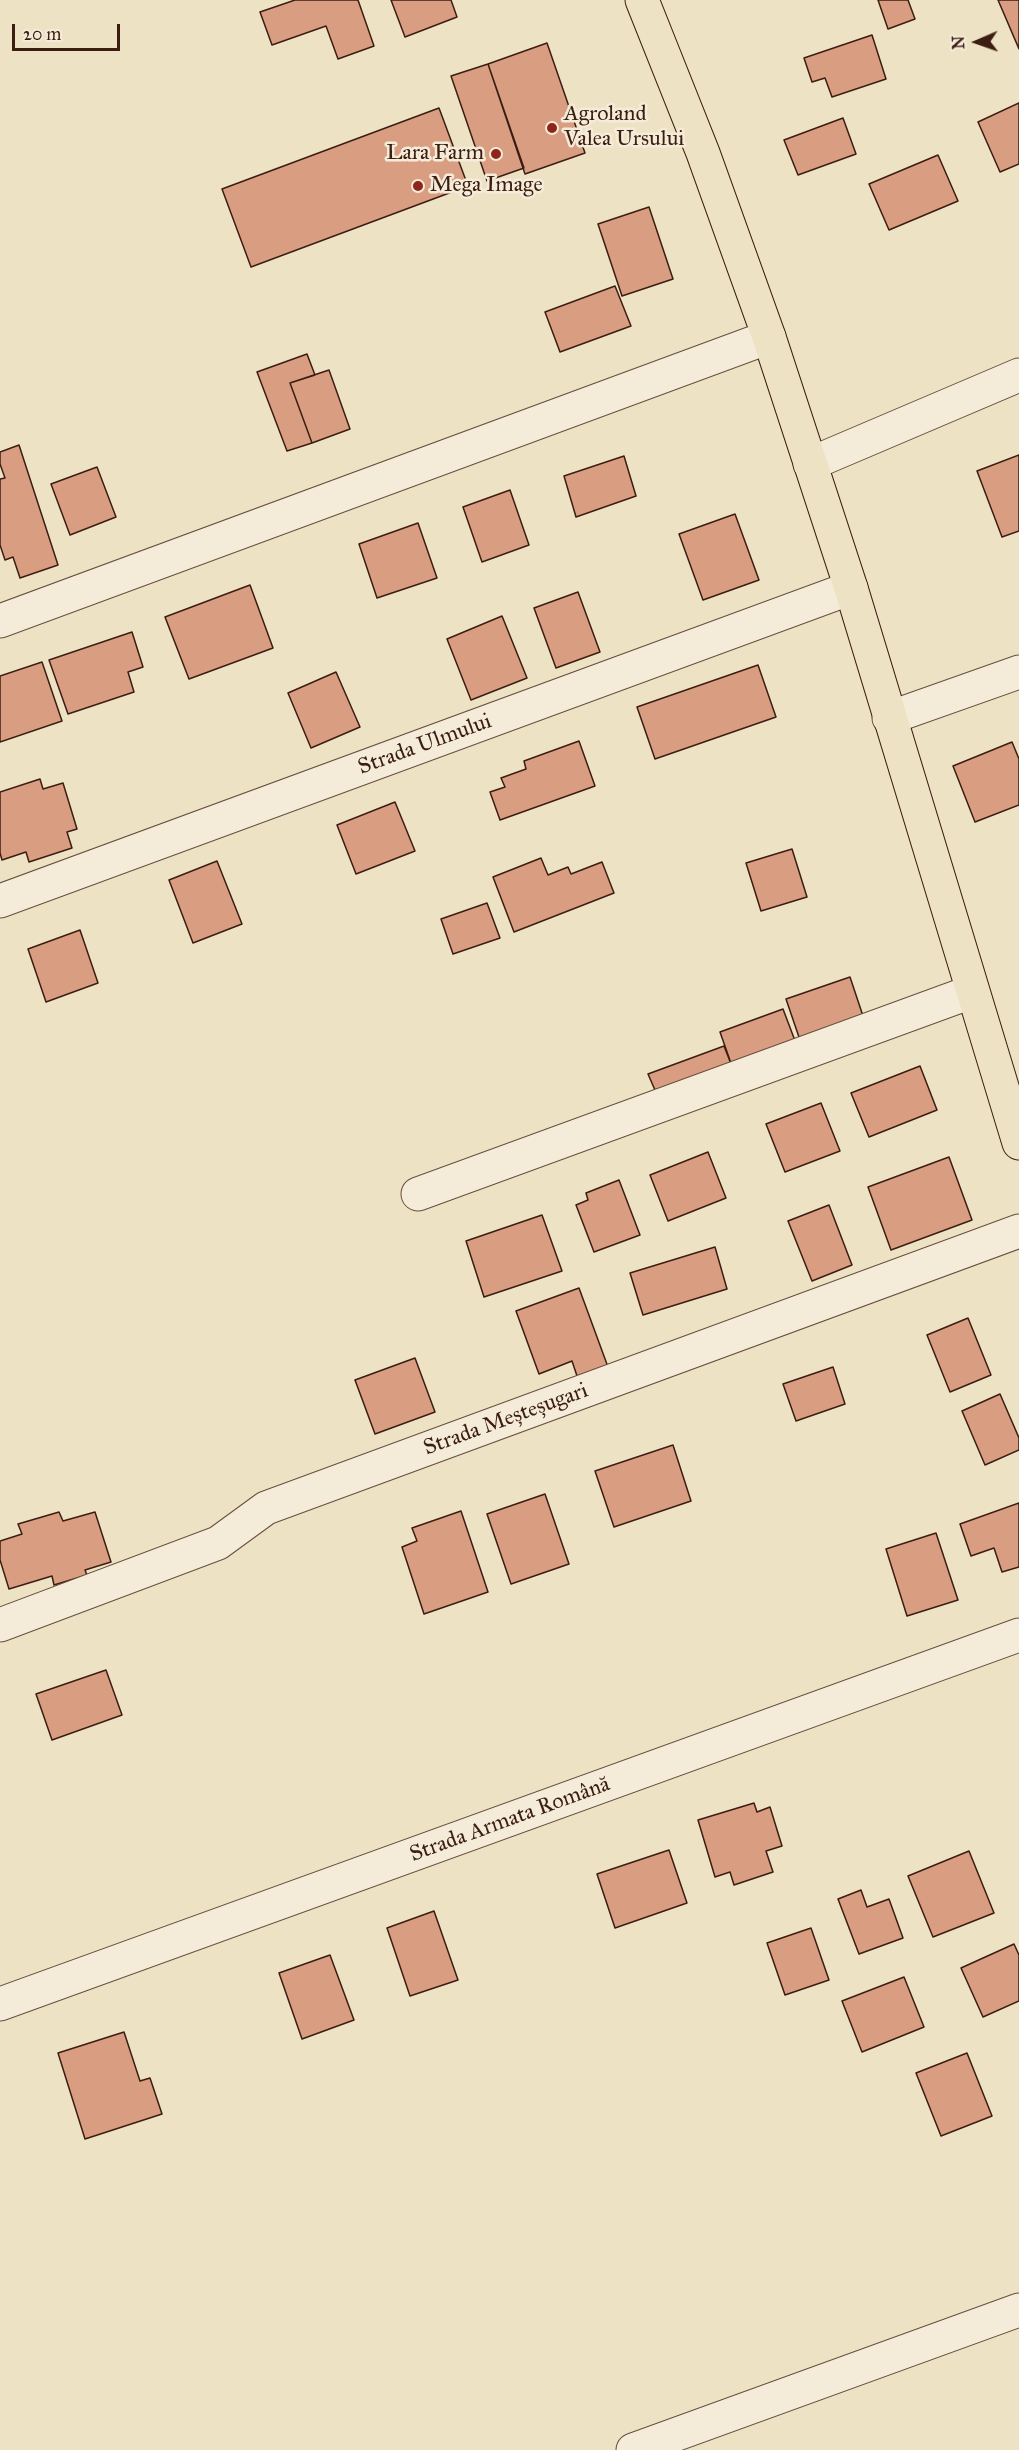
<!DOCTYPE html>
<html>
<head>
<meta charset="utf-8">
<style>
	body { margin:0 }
	#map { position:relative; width:1019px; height:2450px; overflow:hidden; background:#eee2c4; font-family:"IM FELL Great Primer",serif }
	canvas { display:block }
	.north { position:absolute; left:947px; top:12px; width:60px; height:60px; -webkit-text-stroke:4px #f4ecd9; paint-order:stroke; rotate:268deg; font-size:16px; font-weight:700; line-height:24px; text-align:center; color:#3c1d12 }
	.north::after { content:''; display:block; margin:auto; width:21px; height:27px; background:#3c1d12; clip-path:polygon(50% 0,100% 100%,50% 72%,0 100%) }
	.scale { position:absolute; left:12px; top:24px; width:108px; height:27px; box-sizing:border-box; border:3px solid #3c1d12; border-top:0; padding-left:8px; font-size:18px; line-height:21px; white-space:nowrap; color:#3c1d12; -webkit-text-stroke:4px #f4ecd9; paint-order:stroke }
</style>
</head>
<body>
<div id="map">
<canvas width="1019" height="2450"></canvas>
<div class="north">N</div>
<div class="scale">20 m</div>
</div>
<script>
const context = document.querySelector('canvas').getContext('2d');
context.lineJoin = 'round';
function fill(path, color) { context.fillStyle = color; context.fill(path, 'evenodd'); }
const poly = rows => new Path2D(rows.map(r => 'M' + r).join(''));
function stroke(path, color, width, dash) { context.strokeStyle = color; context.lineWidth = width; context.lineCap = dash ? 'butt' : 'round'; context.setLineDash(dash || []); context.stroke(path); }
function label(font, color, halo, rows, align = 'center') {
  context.font = font + ' "IM FELL Great Primer",serif'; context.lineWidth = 5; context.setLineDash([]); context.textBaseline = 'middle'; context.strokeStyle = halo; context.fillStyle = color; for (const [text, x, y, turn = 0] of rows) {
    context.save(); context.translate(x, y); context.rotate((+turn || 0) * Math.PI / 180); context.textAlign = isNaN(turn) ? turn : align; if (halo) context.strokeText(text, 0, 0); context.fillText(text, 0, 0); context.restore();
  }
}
const building = poly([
	[295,0,358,0,374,46,338,59,326,26,272,45,260,12,295,0],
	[391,0,451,0,457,17,405,37,391,0],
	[878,0,908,0,915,19,888,29,878,0],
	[998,0,1019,0,1019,49,998,0],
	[872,35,886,79,832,97,825,78,812,82,804,58,872,35],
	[547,43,585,153,525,174,488,64,547,43],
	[488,64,524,168,487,181,451,76,488,64],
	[1019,103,1019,164,1000,172,978,122,1019,103],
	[439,108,468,186,251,267,222,189,439,108],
	[843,118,856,154,798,175,784,140,843,118],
	[938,155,958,201,889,230,869,184,938,155],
	[649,207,673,279,622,296,598,224,649,207],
	[615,286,631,326,560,352,545,312,615,286],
	[307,354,315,375,290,383,312,443,287,451,257,372,307,354],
	[329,370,350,429,312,443,290,383,329,370],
	[19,445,58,565,20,578,13,557,5,560,0,545,0,479,5,478,0,464,0,452,19,445],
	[1019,455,1019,531,1002,537,977,471,1019,455],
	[624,456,636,496,576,517,564,476,624,456],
	[97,467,116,517,70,535,51,484,97,467],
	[510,490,529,545,482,562,463,507,510,490],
	[735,514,759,580,703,600,679,534,735,514],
	[418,523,437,578,377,598,359,544,418,523],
	[250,585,273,648,189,679,165,617,250,585],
	[578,592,600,652,556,668,534,608,578,592],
	[502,616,527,678,471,700,447,639,502,616],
	[132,632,143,667,128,672,134,692,68,714,49,660,132,632],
	[42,662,62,721,0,742,0,676,42,662],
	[758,665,776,717,655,759,637,707,758,665],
	[336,672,360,727,311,748,288,693,336,672],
	[579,741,595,786,500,820,490,792,505,787,501,778,526,769,524,761,579,741],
	[1012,742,1019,759,1019,805,975,822,953,766,1012,742],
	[40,779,43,789,63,783,77,829,67,832,72,848,29,862,26,852,2,860,0,853,0,792,40,779],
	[395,802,415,851,356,874,337,825,395,802],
	[792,849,807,897,761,911,746,863,792,849],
	[541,858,548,875,568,867,571,874,602,862,614,893,514,932,493,877,541,858],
	[217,861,242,924,193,943,169,880,217,861],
	[487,903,500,938,453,954,441,919,487,903],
	[80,930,98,983,46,1002,28,949,80,930],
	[850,977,865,1022,801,1043,786,999,850,977],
	[783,1009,797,1046,733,1069,720,1032,783,1009],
	[724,1046,733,1069,658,1097,648,1074,724,1046],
	[920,1066,937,1110,869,1137,851,1093,920,1066],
	[821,1103,840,1151,785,1172,766,1124,821,1103],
	[708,1152,726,1198,668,1221,650,1175,708,1152],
	[949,1157,972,1220,891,1250,868,1187,949,1157],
	[619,1180,640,1235,594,1252,576,1205,588,1200,586,1193,619,1180],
	[829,1205,852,1265,812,1281,788,1221,829,1205],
	[542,1215,562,1271,484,1297,466,1241,542,1215],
	[715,1247,727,1289,643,1315,630,1273,715,1247],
	[579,1288,608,1367,578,1379,572,1361,539,1374,516,1311,579,1288],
	[968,1318,991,1375,950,1392,927,1335,968,1318],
	[415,1358,435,1412,375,1434,355,1380,415,1358],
	[833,1367,845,1404,796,1421,783,1384,833,1367],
	[1000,1394,1019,1438,1019,1450,985,1465,962,1411,1000,1394],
	[673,1445,691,1501,614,1527,595,1471,673,1445],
	[545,1494,569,1564,511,1584,487,1514,545,1494],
	[1019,1503,1019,1567,1002,1572,994,1548,971,1556,960,1524,1019,1503],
	[461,1511,488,1592,424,1614,402,1547,417,1541,412,1528,461,1511],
	[59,1512,63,1521,95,1512,111,1562,85,1570,87,1575,54,1585,52,1576,9,1589,0,1560,0,1541,22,1534,18,1524,59,1512],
	[936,1533,958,1600,907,1616,886,1549,936,1533],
	[106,1670,122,1715,52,1740,36,1694,106,1670],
	[754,1803,757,1812,770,1807,782,1846,766,1851,773,1872,734,1885,730,1872,715,1877,698,1820,754,1803],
	[669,1850,687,1903,615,1928,597,1874,669,1850],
	[969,1851,994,1913,933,1937,908,1876,969,1851],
	[861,1890,867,1907,889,1899,903,1938,859,1954,838,1899,861,1890],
	[434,1911,458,1980,410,1996,387,1928,434,1911],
	[811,1928,829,1980,785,1995,767,1943,811,1928],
	[1014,1944,1019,1955,1019,2001,983,2017,961,1968,1014,1944],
	[330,1955,354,2020,302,2039,279,1973,330,1955],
	[904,1977,924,2027,862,2052,842,2001,904,1977],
	[124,2032,140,2081,150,2078,162,2114,85,2139,58,2053,124,2032],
	[967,2053,992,2116,941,2136,916,2073,967,2053]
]);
fill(building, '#d99d81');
stroke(building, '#3c1d12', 1.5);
const minor = poly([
	[810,464,1019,375],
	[0,621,769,337],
	[889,718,1019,672],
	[0,901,851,588],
	[418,1194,971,992],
	[0,1625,218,1543,266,1508,1019,1231],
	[0,2004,1019,1635],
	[633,2450,1019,2310]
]);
const major = poly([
	[642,0,703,153,769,337,851,588,1019,1143]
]);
stroke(minor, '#684e3e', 35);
stroke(major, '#3c1d12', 35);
stroke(minor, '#f4ecd9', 33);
stroke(major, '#eee2c4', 33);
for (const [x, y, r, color] of [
	[552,128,6,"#8f2418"],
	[496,154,6,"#8f2418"],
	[418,186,6,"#8f2418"]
]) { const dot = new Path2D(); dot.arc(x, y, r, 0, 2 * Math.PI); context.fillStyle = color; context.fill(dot); stroke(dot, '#f4ecd9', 2); }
label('22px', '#3c1d12', '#f4ecd9', [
	["Agroland",564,115],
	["Valea Ursului",564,140],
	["Lara Farm",484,154,"right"],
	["Mega Image",430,186]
], 'left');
label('22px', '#3c1d12', '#f4ecd9', [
	["Strada Ulmului",425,745,-20],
	["Strada Meșteșugari",506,1420,-20],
	["Strada Armata Română",510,1820,-20]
]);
</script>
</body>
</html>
